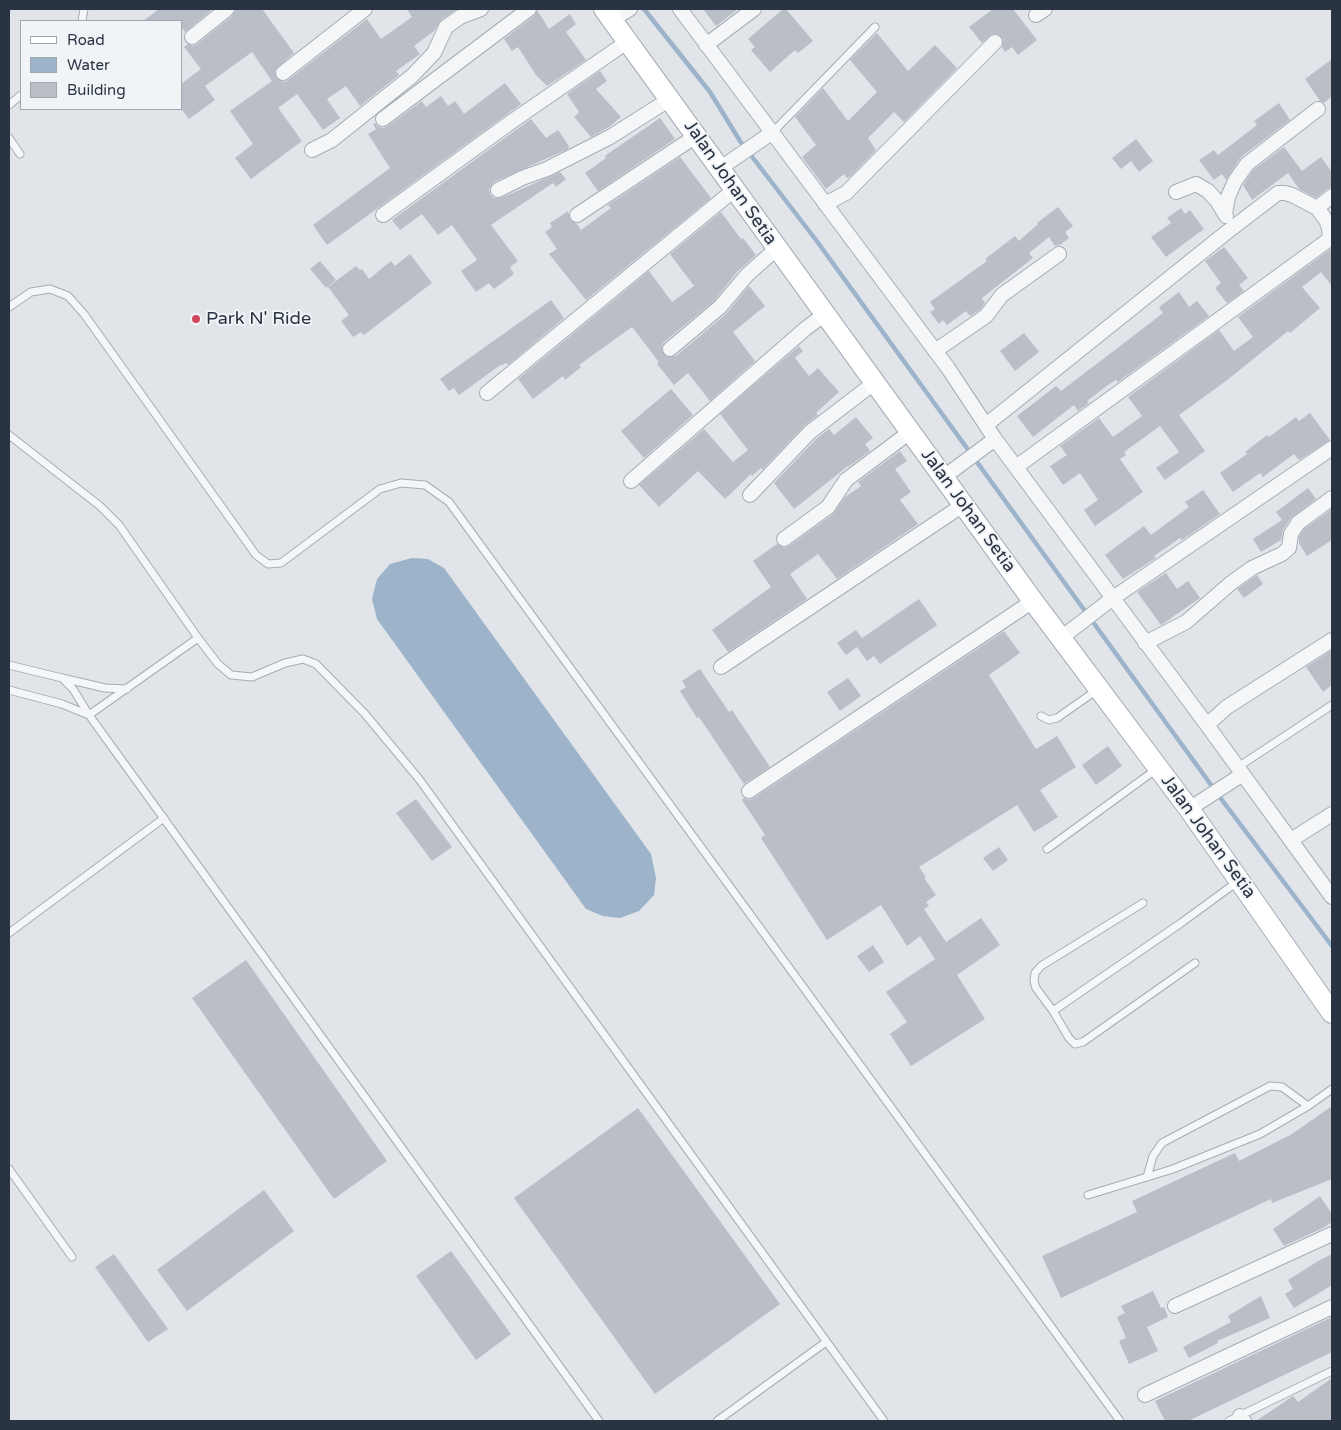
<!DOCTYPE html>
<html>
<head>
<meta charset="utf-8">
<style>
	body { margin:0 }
	#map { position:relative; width:1341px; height:1430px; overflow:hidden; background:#e1e5ea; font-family:"Varela Round",sans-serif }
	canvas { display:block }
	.frame { position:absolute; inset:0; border:10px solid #293342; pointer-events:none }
	.legend { position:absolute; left:20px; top:20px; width:162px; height:90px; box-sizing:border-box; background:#f1f4f7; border:1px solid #a1a7af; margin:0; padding:6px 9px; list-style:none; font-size:15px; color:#293342 }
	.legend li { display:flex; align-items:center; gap:10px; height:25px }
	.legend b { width:25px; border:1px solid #a1a7af }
</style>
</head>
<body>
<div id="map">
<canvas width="1341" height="1430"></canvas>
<div class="frame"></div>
<ul class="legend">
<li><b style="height:6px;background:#fff"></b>Road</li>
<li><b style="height:14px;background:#9cb3ca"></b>Water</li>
<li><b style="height:14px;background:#b9bec7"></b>Building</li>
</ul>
</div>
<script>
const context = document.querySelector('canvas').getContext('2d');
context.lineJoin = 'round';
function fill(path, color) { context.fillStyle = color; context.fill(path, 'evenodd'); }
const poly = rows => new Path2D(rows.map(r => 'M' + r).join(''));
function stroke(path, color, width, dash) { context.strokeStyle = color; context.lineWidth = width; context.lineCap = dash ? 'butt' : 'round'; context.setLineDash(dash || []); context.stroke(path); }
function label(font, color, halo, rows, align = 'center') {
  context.font = font + ' "Varela Round",sans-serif'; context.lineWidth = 4; context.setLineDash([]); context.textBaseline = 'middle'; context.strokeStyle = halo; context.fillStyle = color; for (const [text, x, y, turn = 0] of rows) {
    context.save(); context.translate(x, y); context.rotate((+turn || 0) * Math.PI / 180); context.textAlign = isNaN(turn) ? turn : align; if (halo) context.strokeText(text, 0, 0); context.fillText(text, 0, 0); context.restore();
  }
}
fill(poly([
	[412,558,428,559,444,568,651,854,656,878,654,895,639,911,620,918,603,916,586,909,377,619,372,599,377,579,390,564]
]), '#9cb3ca');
stroke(poly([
	[644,9,710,92,740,141,816,240,1222,800,1332,946]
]), '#9cb3ca', 4.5);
fill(poly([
	[159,9,213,9,185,32,181,27,181,21,143,21],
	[236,9,262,9,294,53,275,70,276,78,284,82,288,80,367,19,381,39,412,17,407,9,457,9,441,20,434,31,414,46,420,54,396,71,399,75,360,106,346,86,327,99,340,118,323,130,297,94,278,108,302,141,251,179,235,158,253,144,230,111,272,81,252,52,205,86,215,100,189,119,181,109,181,84,201,69,184,47,188,44,193,46,197,44,232,16],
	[703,9,738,9,716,26],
	[783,9,786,9,813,41,798,53,795,50,770,72,751,50,755,47,748,39],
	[993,9,1013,9,1037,40,1018,55,1012,47,1005,52,1002,47,1003,39,998,34,992,34,982,43,969,27],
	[537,10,549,29,570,14,576,24,566,32,586,60,547,86,536,75,518,47,512,51,504,39,534,16],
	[877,33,908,71,935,45,957,68,904,122,894,112,868,138,876,150,851,176,847,178,844,174,826,189,802,157,816,145,795,117,823,88,848,121,877,92,850,60],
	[1332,59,1332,96,1324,103,1320,101,1305,79],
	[600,71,607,81,596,89,621,117,609,127,591,137,574,117,579,112,567,94],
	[505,83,521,104,327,245,313,225,390,168,368,134,376,129,373,124,375,123,379,127,384,128,388,126,422,101,426,107,441,96,448,106,455,101,464,114],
	[1279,103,1290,120,1241,157,1226,180,1222,174,1214,180,1199,160,1214,150,1218,155,1257,125,1254,121],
	[660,118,675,139,598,191,585,173,606,158,605,157,606,155],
	[531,119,546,138,558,130,569,146,568,149,494,182,489,189,490,194,494,198,501,198,560,172,566,179,556,187,553,183,491,225,518,261,510,267,514,274,494,289,489,283,476,292,461,271,477,260,452,225,438,235,422,214,400,230,392,220],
	[1136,139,1153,161,1139,172,1131,161,1121,169,1112,158],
	[1284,147,1302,171,1321,157,1332,172,1332,187,1327,189,1316,198,1299,189,1288,173,1252,200,1243,185,1253,170],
	[680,157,711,198,586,300,549,254,557,249,545,232,552,227,550,223,568,211,570,220,577,224,581,230,611,208,608,205],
	[1058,207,1073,226,1065,232,1069,238,1060,245,1055,246,1049,237,1029,253,1033,258,982,298,985,303,980,310,970,316,966,311,947,325,943,320,939,324,930,312,935,309,930,302,987,261,985,259,1015,236,1019,241,1038,224,1037,223],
	[1181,208,1185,214,1190,210,1204,229,1166,257,1151,237,1171,223,1167,218],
	[721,212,741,239,743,238,756,255,737,272,714,301,664,342,662,346,662,351,667,357,676,356,726,314,749,286,765,306,733,332,755,361,710,401,688,373,674,385,657,364,659,362,632,327,579,365,581,367,565,380,563,376,533,399,518,379,649,271,672,302,694,286,670,254],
	[1224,247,1248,278,1239,285,1244,291,1227,303,1215,288,1221,283,1205,261],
	[1332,248,1332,286,1321,272,1302,287,1320,308,1290,333,1288,331,1226,381,1179,415,1205,451,1165,480,1156,468,1179,452,1160,426,1124,452,1126,455,1120,459,1143,492,1095,526,1084,510,1098,500,1080,473,1063,485,1050,466,1067,455,1060,446,1099,418,1113,437,1142,416,1128,397,1219,330,1234,351,1253,337,1238,317],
	[410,254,432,283,364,335,361,332,353,337,341,321,349,315,328,287,356,266,360,270,362,269,369,279,391,261,395,266],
	[320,261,336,280,326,288,310,269],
	[1179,292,1189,307,1197,301,1209,316,1118,382,1116,380,1108,385,1087,401,1089,403,1078,411,1074,405,1033,437,1017,416,1056,386,1061,391,1128,340,1163,313,1159,307],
	[551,300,564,318,508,365,506,363,499,366,459,395,454,388,449,391,440,379],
	[1024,333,1039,352,1015,371,1000,351],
	[799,346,803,351,795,358,809,376,818,368,839,392,816,413,818,415,804,426,763,469,761,468,752,476,751,474,725,499,698,471,659,507,639,485,704,429,733,462,748,450,720,414],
	[671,389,693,415,644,458,621,431],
	[1310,413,1330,440,1299,460,1294,454,1263,477,1260,473,1233,492,1220,473,1247,454,1245,452,1267,435,1269,437,1296,417,1299,421],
	[856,417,873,438,865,444,870,451,848,467,848,466,794,509,774,483,816,439,829,429,834,435],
	[900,451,907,461,895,469,911,492,900,500,918,524,837,579,818,554,790,574,807,599,728,652,712,630,771,587,753,561,777,544,784,548,789,546,833,514,845,497,861,486,858,482],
	[1308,488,1316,499,1291,518,1283,530,1281,540,1261,552,1253,539,1282,520,1276,512],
	[1203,490,1220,514,1182,540,1180,538,1154,556,1156,558,1123,579,1105,555,1144,526,1151,535,1189,507,1185,502],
	[1332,509,1332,540,1307,556,1299,543,1299,537,1304,529],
	[1166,573,1177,589,1188,581,1200,598,1161,625,1137,592],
	[1257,575,1263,584,1244,598,1237,589],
	[919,599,937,625,880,664,874,656,867,661,857,647,846,655,837,643,856,630,862,638],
	[1004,631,1020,653,989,675,1036,749,1057,736,1076,767,1040,790,1058,817,1034,832,1017,805,919,867,926,877,924,878,936,895,926,902,929,906,924,909,946,942,981,918,1000,945,957,975,985,1019,911,1066,890,1034,907,1022,886,992,935,959,920,936,907,946,881,905,827,940,761,838,765,835,742,800,744,798,749,800,754,798],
	[1332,650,1332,685,1323,692,1306,667],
	[700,669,729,712,732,710,770,767,744,784,699,717,697,718,680,691,686,687,682,681],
	[848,678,861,696,840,711,827,692],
	[1108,746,1122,766,1096,785,1082,765],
	[416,799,452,847,432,861,396,813],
	[999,847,1008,860,993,871,983,858],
	[873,945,884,962,869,972,857,956],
	[246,960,387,1161,334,1199,192,998],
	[1332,1106,1332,1179,1272,1203,1271,1199,1061,1298,1042,1256,1137,1212,1132,1201,1235,1153,1239,1161,1292,1134],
	[638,1108,780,1304,655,1394,514,1198],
	[264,1190,294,1231,187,1311,157,1270],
	[1320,1196,1332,1214,1332,1222,1323,1228,1284,1246,1273,1229],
	[451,1251,511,1334,476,1360,416,1276],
	[114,1254,168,1329,148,1342,95,1267],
	[1332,1254,1332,1285,1294,1308,1285,1294,1293,1289,1288,1280,1320,1260],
	[1153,1291,1161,1308,1164,1307,1168,1317,1147,1327,1158,1351,1129,1364,1119,1341,1126,1338,1117,1317,1125,1313,1121,1306],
	[1261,1296,1270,1318,1217,1341,1218,1343,1189,1358,1183,1347,1231,1322,1228,1316],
	[1332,1317,1332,1352,1188,1421,1165,1421,1155,1401],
	[1332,1378,1332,1421,1256,1421,1293,1396,1298,1402]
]), '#b9bec7');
const service = poly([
	[82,21,84,9],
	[9,105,21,95],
	[773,132,875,27],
	[9,138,20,154],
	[9,307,31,292,50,289,68,296,84,314,256,555,268,564,281,563,380,489,401,483,425,485,449,502,1120,1421],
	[9,435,100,506,119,525,198,638,218,664,231,675,252,677,285,663,303,659,316,664,365,714,419,779,884,1421],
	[9,665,62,678,73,689,89,715,599,1421],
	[62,678,105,688,127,689],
	[9,690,62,704,89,715],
	[89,715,198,638],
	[1041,716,1049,720,1057,718,1097,690],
	[1238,767,1332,705],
	[1047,849,1158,768],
	[1143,903,1041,966,1035,973,1034,981,1036,988,1053,1011,1181,923,1237,882],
	[9,933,164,818],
	[1053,1011,1069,1038,1075,1044,1083,1042,1195,963],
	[9,1169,72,1257],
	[1147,1177,1153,1156,1162,1143,1270,1086,1282,1087,1308,1106],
	[1088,1195,1173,1169,1260,1134,1308,1106,1332,1089],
	[717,1421,826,1342],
	[1229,1421,1332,1371]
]);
const minor = poly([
	[680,9,948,368,995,439,1207,725,1332,897],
	[1036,15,1045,9],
	[611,20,630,9],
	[192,37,227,9],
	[706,45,754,9],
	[283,73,365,9],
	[383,119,529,9],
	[312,150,332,140,412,76,434,53,446,27,460,17,481,9],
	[719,169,773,132],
	[498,190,522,178,547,169,610,137,670,99],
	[1176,192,1196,184,1208,191,1217,201,1226,216],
	[825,204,846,193,995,42],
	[1225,214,1228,197,1235,181,1247,164,1318,109],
	[383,215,511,122,627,42],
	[577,215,696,136],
	[670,349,720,307,747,275,776,249],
	[935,351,986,316,1002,295,1059,254],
	[487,393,734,190],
	[986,425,1227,232,1278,193,1285,193,1292,195,1317,208,1332,196],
	[1016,467,1327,241,1330,239,1329,228,1326,220,1317,208],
	[944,477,995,439],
	[631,481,805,329,825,314],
	[750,495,810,432,874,383],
	[784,539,828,507,846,480,910,432],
	[1061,638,1113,598,1332,448],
	[1145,643,1186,622,1231,583,1252,568,1282,554,1289,548,1291,534,1298,523,1332,498],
	[721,667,963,505],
	[1207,725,1227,707,1332,640],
	[749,791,1033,601],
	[1189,809,1243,774],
	[1291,840,1332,814],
	[1175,1306,1332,1234],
	[1145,1395,1332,1307],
	[1240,1416,1244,1421]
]);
const secondary = poly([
	[604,9,1033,601,1189,809,1332,1013]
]);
stroke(service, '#a6acb4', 9);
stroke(minor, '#a6acb4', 16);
stroke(secondary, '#a6acb4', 22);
stroke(service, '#f4f6f8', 7);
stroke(minor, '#f4f6f8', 14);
stroke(secondary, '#fff', 20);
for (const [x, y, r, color] of [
	[196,319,5,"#cf465d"]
]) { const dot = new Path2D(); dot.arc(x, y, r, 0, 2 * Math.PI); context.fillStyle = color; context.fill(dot); stroke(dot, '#f1f4f7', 2); }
label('18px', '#293342', '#f1f4f7', [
	["Jalan Johan Setia",730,183,55],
	["Jalan Johan Setia",968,511,54],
	["Jalan Johan Setia",1208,837,54]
]);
label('18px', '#293342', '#f1f4f7', [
	["Park N' Ride",206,319]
], 'left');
</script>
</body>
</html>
